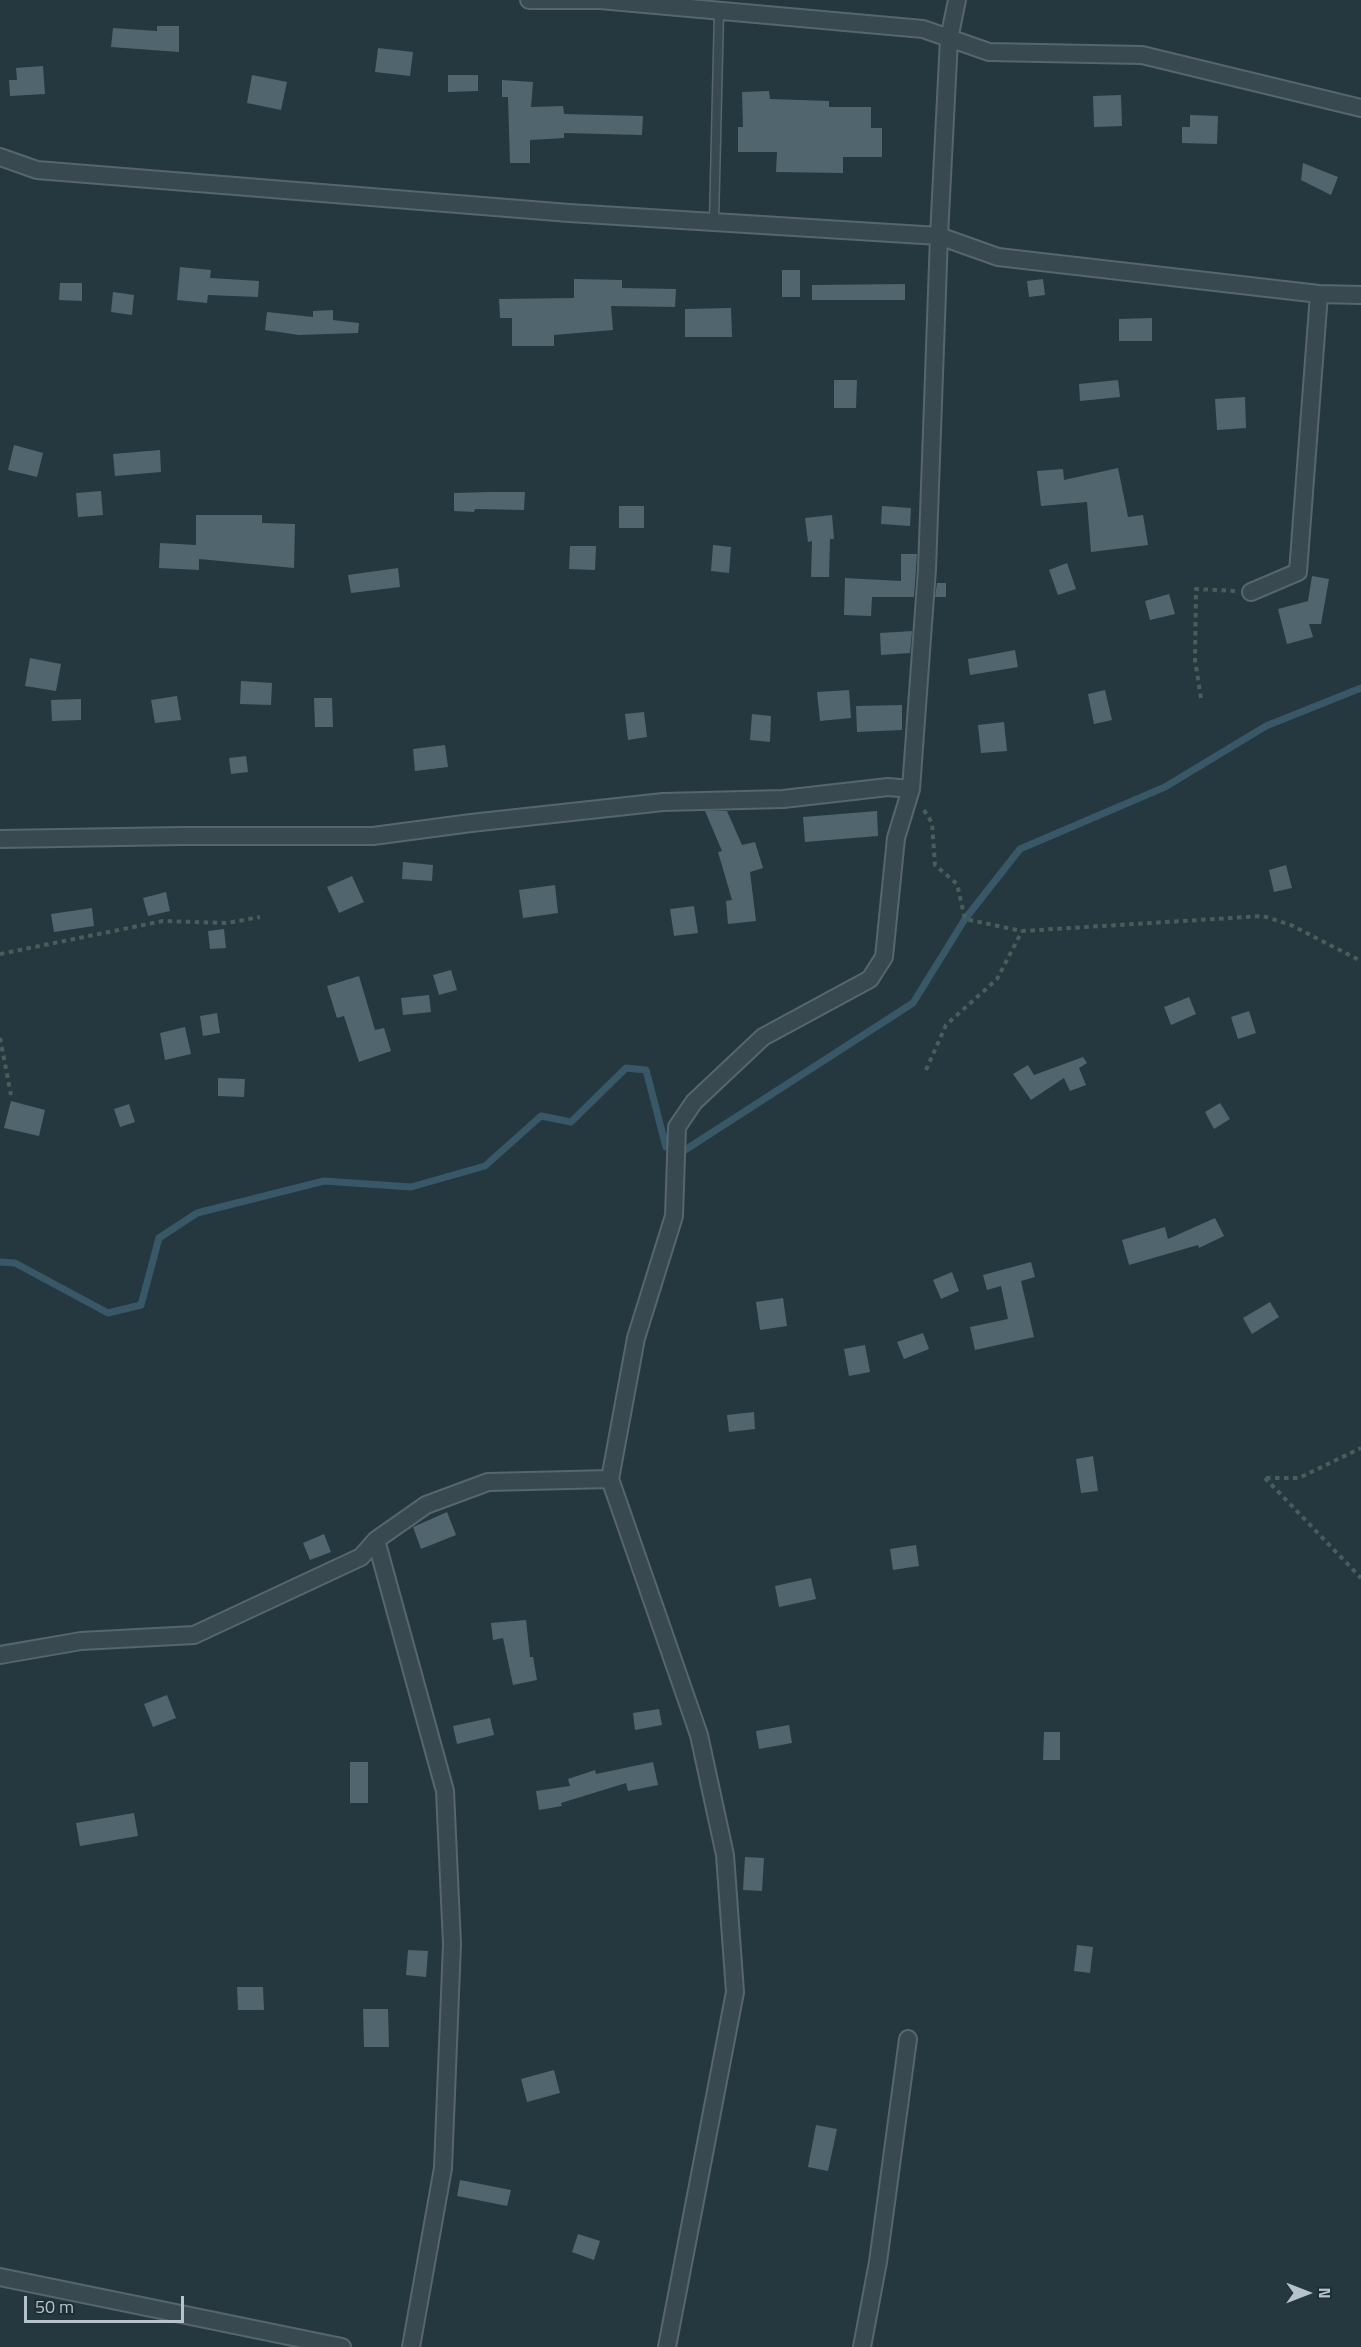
<!DOCTYPE html>
<html>
<head>
<meta charset="utf-8">
<style>
	body { margin:0 }
	#map { position:relative; width:1361px; height:2347px; overflow:hidden; background:#253840; font-family:"Titillium Web",sans-serif }
	canvas { display:block }
	.north { position:absolute; left:1277px; top:2263px; width:60px; height:60px; -webkit-text-stroke:4px #1e2e35; paint-order:stroke; rotate:90deg; font-size:16px; font-weight:700; line-height:24px; text-align:center; color:#b6c3ca }
	.north::after { content:''; display:block; margin:auto; width:21px; height:27px; background:#b6c3ca; clip-path:polygon(50% 0,100% 100%,50% 72%,0 100%) }
	.scale { position:absolute; left:24px; top:2296px; width:160px; height:27px; box-sizing:border-box; border:3px solid #b6c3ca; border-top:0; padding-left:8px; font-size:18px; line-height:21px; white-space:nowrap; color:#b6c3ca; -webkit-text-stroke:4px #1e2e35; paint-order:stroke }
</style>
</head>
<body>
<div id="map">
<canvas width="1361" height="2347"></canvas>
<div class="north">N</div>
<div class="scale">50 m</div>
</div>
<script>
const context = document.querySelector('canvas').getContext('2d');
context.lineJoin = 'round';
const poly = rows => new Path2D(rows.map(r => 'M' + r).join(''));
function stroke(path, color, width, dash) { context.strokeStyle = color; context.lineWidth = width; context.lineCap = dash ? 'butt' : 'round'; context.setLineDash(dash || []); context.stroke(path); }
function fill(path, color) { context.fillStyle = color; context.fill(path, 'evenodd'); }
stroke(poly([
	[685,1150,913,1003,965,919,1020,849,1165,787,1266,726,1361,688],
	[0,1262,15,1263,108,1313,141,1305,159,1238,197,1213,324,1181,411,1187,485,1166,541,1116,571,1122,626,1068,646,1070,666,1147]
]), '#395867', 7);
fill(poly([
	[157,26,179,26,179,52,111,47,113,28,157,31],
	[378,48,413,52,410,76,375,72],
	[43,66,45,94,10,96,9,80,17,80,16,68],
	[252,75,287,82,281,110,247,103],
	[448,75,478,75,478,91,448,92],
	[502,80,533,82,531,107,563,106,564,114,643,116,642,135,564,133,564,138,530,140,530,163,510,163,508,97,502,97],
	[769,91,770,99,829,101,829,107,871,107,871,128,882,128,882,157,843,157,843,173,776,172,777,152,738,152,738,127,743,127,742,92],
	[1121,95,1122,126,1094,127,1093,96],
	[1190,115,1218,116,1217,144,1182,143,1182,127,1190,127],
	[1303,163,1338,177,1331,195,1301,180],
	[180,267,211,270,210,278,259,281,258,297,208,295,207,303,177,300],
	[782,270,800,270,800,297,782,297],
	[574,279,622,280,622,288,676,289,675,307,611,306,613,330,554,335,554,346,512,346,512,318,500,318,499,299,574,298],
	[1043,279,1045,295,1029,297,1027,281],
	[60,283,82,283,82,301,59,300],
	[905,284,905,300,812,300,812,285],
	[113,292,134,295,132,315,111,312],
	[731,308,732,337,685,337,685,309],
	[333,310,333,320,359,323,358,333,299,335,265,330,267,312,313,317,313,311],
	[1152,318,1152,341,1119,341,1119,319],
	[834,380,857,380,856,408,834,408],
	[1118,380,1120,397,1080,401,1079,384],
	[1245,397,1246,428,1217,430,1215,399],
	[14,445,43,453,37,477,8,470],
	[160,450,161,472,115,476,113,454],
	[1118,468,1128,517,1143,515,1148,545,1091,552,1087,502,1041,506,1037,471,1063,469,1064,480],
	[101,491,103,515,78,517,76,493],
	[490,492,525,492,524,510,475,509,474,512,454,511,454,493],
	[619,506,644,506,644,528,619,528],
	[882,506,911,508,910,526,881,524],
	[196,515,262,515,262,523,295,524,294,568,199,559,199,570,159,568,160,543,196,545],
	[832,515,834,539,830,539,829,577,811,577,812,541,808,542,805,518],
	[713,545,731,547,729,573,711,571],
	[570,546,596,546,595,570,569,569],
	[901,554,917,554,914,597,872,597,871,616,844,615,845,578,901,581],
	[1067,563,1076,589,1058,595,1049,570],
	[398,568,400,587,351,593,348,575],
	[1312,576,1329,579,1321,624,1309,624,1313,637,1287,644,1278,609,1308,601],
	[937,583,946,583,946,597,935,597],
	[1169,594,1175,614,1150,620,1145,601],
	[912,631,910,653,881,655,880,633],
	[1015,650,1018,667,970,675,968,659],
	[30,658,61,664,56,691,25,686],
	[241,681,272,683,271,705,240,704],
	[849,690,851,718,820,721,817,692],
	[1105,690,1112,720,1094,724,1088,694],
	[177,696,181,720,155,723,151,700],
	[314,698,332,698,333,727,315,727],
	[81,699,81,720,52,721,51,700],
	[902,705,902,730,857,732,856,706],
	[644,712,647,737,628,740,625,714],
	[752,714,771,716,770,742,750,740],
	[1004,722,1007,751,981,753,978,725],
	[445,745,448,767,415,771,413,749],
	[246,756,248,772,231,774,229,758],
	[705,811,727,811,742,845,755,842,763,868,750,872,756,921,728,924,726,901,732,900,718,852,722,851],
	[877,811,878,836,805,842,803,817],
	[403,862,433,865,432,881,402,879],
	[1286,865,1292,888,1274,892,1269,870],
	[352,876,364,902,339,913,327,887],
	[555,885,558,913,523,918,519,890],
	[166,892,170,911,148,916,143,898],
	[694,906,698,933,674,936,670,909],
	[92,908,94,926,54,932,51,914],
	[224,929,226,948,210,949,208,931],
	[451,970,457,990,439,995,433,975],
	[359,976,375,1030,384,1028,391,1051,359,1062,344,1016,337,1018,327,986],
	[429,995,431,1012,403,1015,401,998],
	[1189,997,1196,1014,1171,1025,1164,1007],
	[1249,1011,1256,1033,1238,1039,1231,1017],
	[217,1013,220,1033,203,1036,200,1016],
	[185,1027,191,1054,165,1060,160,1033],
	[1083,1057,1087,1063,1079,1068,1086,1085,1070,1091,1064,1078,1031,1100,1013,1074,1028,1065,1034,1075],
	[218,1078,245,1079,244,1097,218,1096],
	[11,1101,45,1110,39,1136,4,1128],
	[1220,1103,1230,1119,1214,1129,1205,1112],
	[129,1104,135,1122,120,1127,114,1109],
	[1215,1218,1224,1236,1199,1248,1198,1245,1129,1265,1122,1240,1165,1227,1168,1239],
	[1031,1262,1035,1277,1021,1281,1034,1337,975,1350,970,1327,1008,1319,1001,1286,987,1290,983,1275],
	[952,1272,959,1291,941,1299,933,1280],
	[783,1298,787,1326,760,1330,756,1302],
	[1270,1302,1279,1317,1252,1334,1243,1318],
	[923,1333,929,1349,904,1359,897,1342],
	[865,1345,870,1372,849,1376,844,1349],
	[754,1412,755,1429,729,1432,727,1415],
	[1093,1456,1098,1491,1081,1493,1076,1459],
	[447,1512,456,1535,421,1549,413,1527],
	[324,1534,331,1552,310,1560,303,1543],
	[916,1545,919,1566,893,1570,890,1549],
	[811,1578,816,1599,779,1607,775,1586],
	[526,1620,530,1657,533,1657,537,1680,513,1685,503,1638,493,1640,491,1623],
	[167,1695,176,1718,153,1727,144,1704],
	[659,1709,662,1725,635,1730,633,1713],
	[490,1718,494,1735,457,1744,453,1726],
	[789,1725,792,1743,759,1749,756,1731],
	[1044,1732,1060,1732,1060,1760,1043,1760],
	[350,1762,368,1762,368,1803,350,1803],
	[653,1762,658,1785,628,1791,626,1783,561,1803,562,1806,539,1810,536,1791,570,1786,568,1779,595,1770,596,1774],
	[134,1813,138,1836,80,1846,76,1823],
	[745,1857,764,1858,762,1891,743,1890],
	[1077,1945,1093,1947,1090,1973,1074,1971],
	[408,1950,428,1951,426,1977,406,1975],
	[237,1987,263,1987,264,2010,238,2010],
	[363,2009,388,2009,389,2047,364,2047],
	[554,2070,560,2093,527,2102,521,2079],
	[816,2125,837,2129,828,2171,808,2167],
	[460,2180,511,2190,507,2206,457,2196],
	[578,2234,600,2241,594,2260,572,2252]
]), '#50656d');
const service = poly([
	[714,222,719,11]
]);
const minor = poly([
	[529,0,600,0],
	[600,0,923,29,989,52,1142,55,1361,108],
	[0,157,37,170,569,213,939,236,998,257,1319,294,1361,295],
	[1251,592,1298,572,1319,294],
	[0,839,182,836,373,836,471,823,663,802,783,799,888,787,911,789],
	[376,1540,445,1791,452,1944,443,2168,411,2347],
	[0,1655,81,1641,194,1635,361,1557,376,1540,426,1505,488,1482,610,1479],
	[0,2277,342,2347],
	[667,2347,735,1992,725,1855,699,1735,610,1479,636,1338,674,1216,677,1127,694,1102,763,1037,870,979,884,957,896,838,911,789,927,569,939,236,949,39,957,0],
	[862,2347,878,2262,908,2039]
]);
stroke(service, '#57666d', 11);
stroke(minor, '#57666d', 20);
stroke(poly([
	[1201,698,1195,660,1196,589,1235,591],
	[924,810,932,823,935,865,957,884,965,919,1022,931,1263,916,1291,925,1361,961],
	[0,954,163,921,227,923,260,917],
	[0,1038,11,1095],
	[926,1070,946,1025,997,979,1022,931],
	[1265,1478,1361,1578],
	[1266,1478,1299,1478,1361,1448]
]), '#475f5b', 4, [4.5, 4.5]);
stroke(service, '#394950', 8);
stroke(minor, '#394950', 16);
</script>
</body>
</html>
